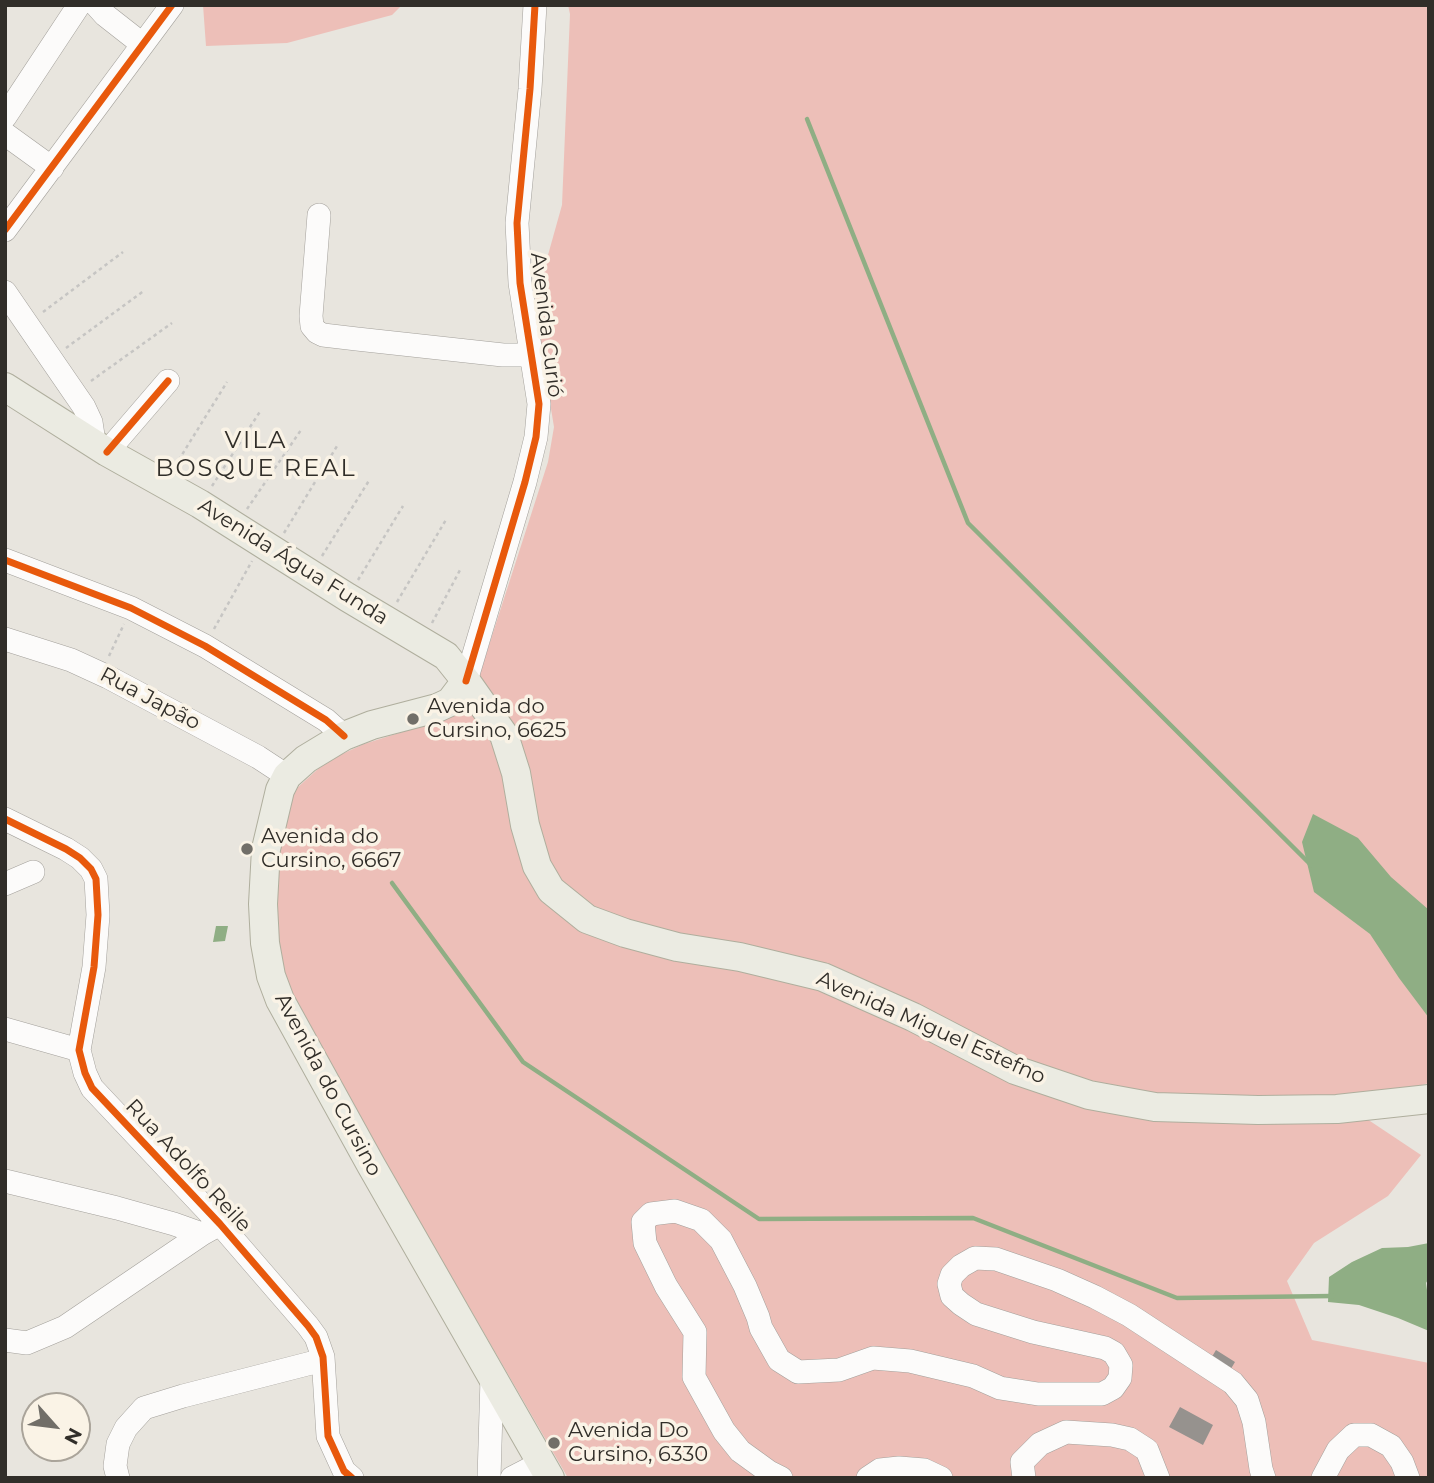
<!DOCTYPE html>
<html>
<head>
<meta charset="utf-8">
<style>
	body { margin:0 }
	#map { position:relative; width:1434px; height:1483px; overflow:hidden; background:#e8e5de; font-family:Montserrat,sans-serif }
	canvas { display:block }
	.frame { position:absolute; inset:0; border:7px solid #312e29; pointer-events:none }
	.north { position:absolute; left:21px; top:1392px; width:70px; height:70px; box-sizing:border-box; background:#faf3e6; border:2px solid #aaa49a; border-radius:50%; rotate:118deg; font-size:19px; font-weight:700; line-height:28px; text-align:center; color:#312e29 }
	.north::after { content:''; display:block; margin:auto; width:24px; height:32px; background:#716e68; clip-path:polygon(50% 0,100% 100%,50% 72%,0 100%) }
</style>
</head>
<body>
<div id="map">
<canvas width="1434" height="1483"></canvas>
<div class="frame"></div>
<div class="north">N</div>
</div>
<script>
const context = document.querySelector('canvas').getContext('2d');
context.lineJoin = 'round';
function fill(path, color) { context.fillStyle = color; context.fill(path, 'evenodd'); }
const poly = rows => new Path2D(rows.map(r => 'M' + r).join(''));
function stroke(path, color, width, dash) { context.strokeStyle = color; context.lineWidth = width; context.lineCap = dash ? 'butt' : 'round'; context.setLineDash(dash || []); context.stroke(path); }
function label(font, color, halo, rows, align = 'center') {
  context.font = font + ' Montserrat,sans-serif'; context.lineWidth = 7; context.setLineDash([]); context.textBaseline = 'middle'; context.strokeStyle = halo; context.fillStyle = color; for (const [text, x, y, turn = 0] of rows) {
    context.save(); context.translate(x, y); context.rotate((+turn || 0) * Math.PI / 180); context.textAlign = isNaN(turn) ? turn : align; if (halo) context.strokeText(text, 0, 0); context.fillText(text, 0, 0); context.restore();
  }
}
fill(poly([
	[203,5,402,5,392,15,287,43,206,46],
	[568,5,1429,5,1429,1083,1407,1089,1367,1119,1421,1155,1388,1196,1314,1243,1287,1281,1312,1340,1429,1363,1429,1478,568,1478,289,996,273,919,277,858,289,803,297,788,318,769,340,755,364,744,453,716,470,701,480,673,548,462,554,427,534,305,562,205,570,14]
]), '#edbfb8');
fill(poly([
	[1313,814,1358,838,1391,877,1429,910,1429,1018,1399,978,1370,934,1314,892,1302,842],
	[216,926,228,926,225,941,213,942],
	[1429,1243,1429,1278,1426,1283,1427,1290,1429,1292,1429,1331,1398,1318,1359,1305,1328,1302,1329,1277,1352,1262,1382,1248,1408,1247]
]), '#8fae84');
stroke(poly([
	[807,119,968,523,1311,865],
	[392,883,523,1062,759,1219,973,1218,1177,1298,1333,1296]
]), '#8fae84', 4.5);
fill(poly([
	[1216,1350,1235,1362,1229,1372,1210,1360],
	[1180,1407,1213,1425,1203,1445,1169,1427]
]), '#96928e');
const minor = poly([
	[96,5,105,15,142,44],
	[5,117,79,5],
	[5,134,52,168],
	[319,215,311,316,312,326,317,332,323,335,357,339,503,355,530,355],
	[5,230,172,5],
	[5,292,84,407,91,422,94,442],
	[107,452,168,381],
	[5,560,131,608,205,646,326,720,344,736],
	[5,639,71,660,108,677,258,757,287,776],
	[466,681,525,482,536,437,539,404,520,283,517,223,530,89,535,5],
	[5,819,66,849,80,858,91,869,96,879,98,915,94,967,79,1050,85,1073,92,1088,220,1224,308,1326,316,1337,323,1357,328,1436,344,1471,352,1478],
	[5,884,33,872],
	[5,1029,79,1050],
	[5,1181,117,1208,174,1224,202,1234],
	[5,1340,27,1343,65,1327,202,1234,220,1224],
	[118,1478,115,1466,118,1444,126,1428,144,1408,183,1396,323,1360],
	[489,1478,492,1378],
	[512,1478,541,1463],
	[781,1478,769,1472,740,1451,724,1431,694,1377,695,1332,666,1286,645,1243,643,1222,651,1214,675,1211,701,1220,721,1240,745,1286,758,1317,761,1328,779,1360,798,1372,839,1370,873,1358,910,1361,973,1376,1000,1388,1038,1394,1102,1394,1113,1388,1120,1378,1121,1365,1114,1353,1105,1348,1033,1332,976,1314,961,1304,952,1296,949,1284,952,1275,961,1266,975,1258,996,1259,1057,1280,1095,1297,1129,1315,1233,1383,1247,1400,1254,1422,1261,1469,1264,1478],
	[868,1478,880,1470,899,1468,924,1470,941,1478],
	[1024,1478,1022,1462,1040,1444,1066,1432,1112,1435,1130,1439,1147,1450,1158,1478],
	[1323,1478,1338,1450,1354,1435,1371,1435,1391,1446,1402,1462,1408,1478]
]);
const major = poly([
	[5,387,107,452,200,504,347,597,446,656,466,681,504,735,516,773,525,825,537,866,551,890,587,919,625,933,677,947,740,957,823,977,913,1017,1015,1070,1089,1095,1155,1107,1258,1110,1337,1109,1429,1099],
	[466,681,450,702,437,708,372,725,344,736,306,759,287,776,280,790,266,849,263,904,265,943,271,976,280,1000,371,1165,550,1478]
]);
stroke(minor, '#a3a09b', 24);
stroke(major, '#afae9d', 30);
stroke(poly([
	[43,312,123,252],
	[66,348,145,290],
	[91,381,172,323],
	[175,466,227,382],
	[212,486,261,410],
	[247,509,301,430],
	[284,533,337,446],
	[322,556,370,479],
	[358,580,403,506],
	[397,602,447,518],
	[432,623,460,570],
	[214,629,252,561],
	[109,656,124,624]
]), '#c6c5c3', 2.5, [3.5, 3.5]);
stroke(minor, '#fcfbfa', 23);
stroke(major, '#ebebe2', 28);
stroke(poly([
	[5,230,172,5],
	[107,452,168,381],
	[5,560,131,608,205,646,326,720,344,736],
	[466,681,525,482,536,437,539,404,520,283,517,223,530,89,535,5],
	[5,819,66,849,80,858,91,869,96,879,98,915,94,967,79,1050,85,1073,92,1088,220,1224,308,1326,316,1337,323,1357,328,1436,344,1471,352,1478]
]), '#e8590c', 7);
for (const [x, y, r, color] of [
	[413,719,7,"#716e68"],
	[247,849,7,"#716e68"],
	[554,1443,7,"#716e68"]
]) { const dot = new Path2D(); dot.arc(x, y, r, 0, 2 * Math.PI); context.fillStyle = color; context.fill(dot); stroke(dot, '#faf3e6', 2.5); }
label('21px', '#312e29', '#faf3e6', [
	["Avenida Curió",546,325,83],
	["Avenida Água Funda",293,562,32],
	["Rua Japão",150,699,28],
	["Avenida Miguel Estefno",931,1028,24],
	["Avenida do Cursino",328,1085,62],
	["Rua Adolfo Reile",188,1166,47]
]);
label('21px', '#312e29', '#faf3e6', [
	["Avenida do",427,707],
	["Cursino, 6625",427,731],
	["Avenida do",261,837],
	["Cursino, 6667",261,861],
	["Avenida Do",568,1431],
	["Cursino, 6330",568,1455]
], 'left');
context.letterSpacing = '2px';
label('24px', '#312e29', '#faf3e6', [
	["VILA",256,441],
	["BOSQUE REAL",256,469]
]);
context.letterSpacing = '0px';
</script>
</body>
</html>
